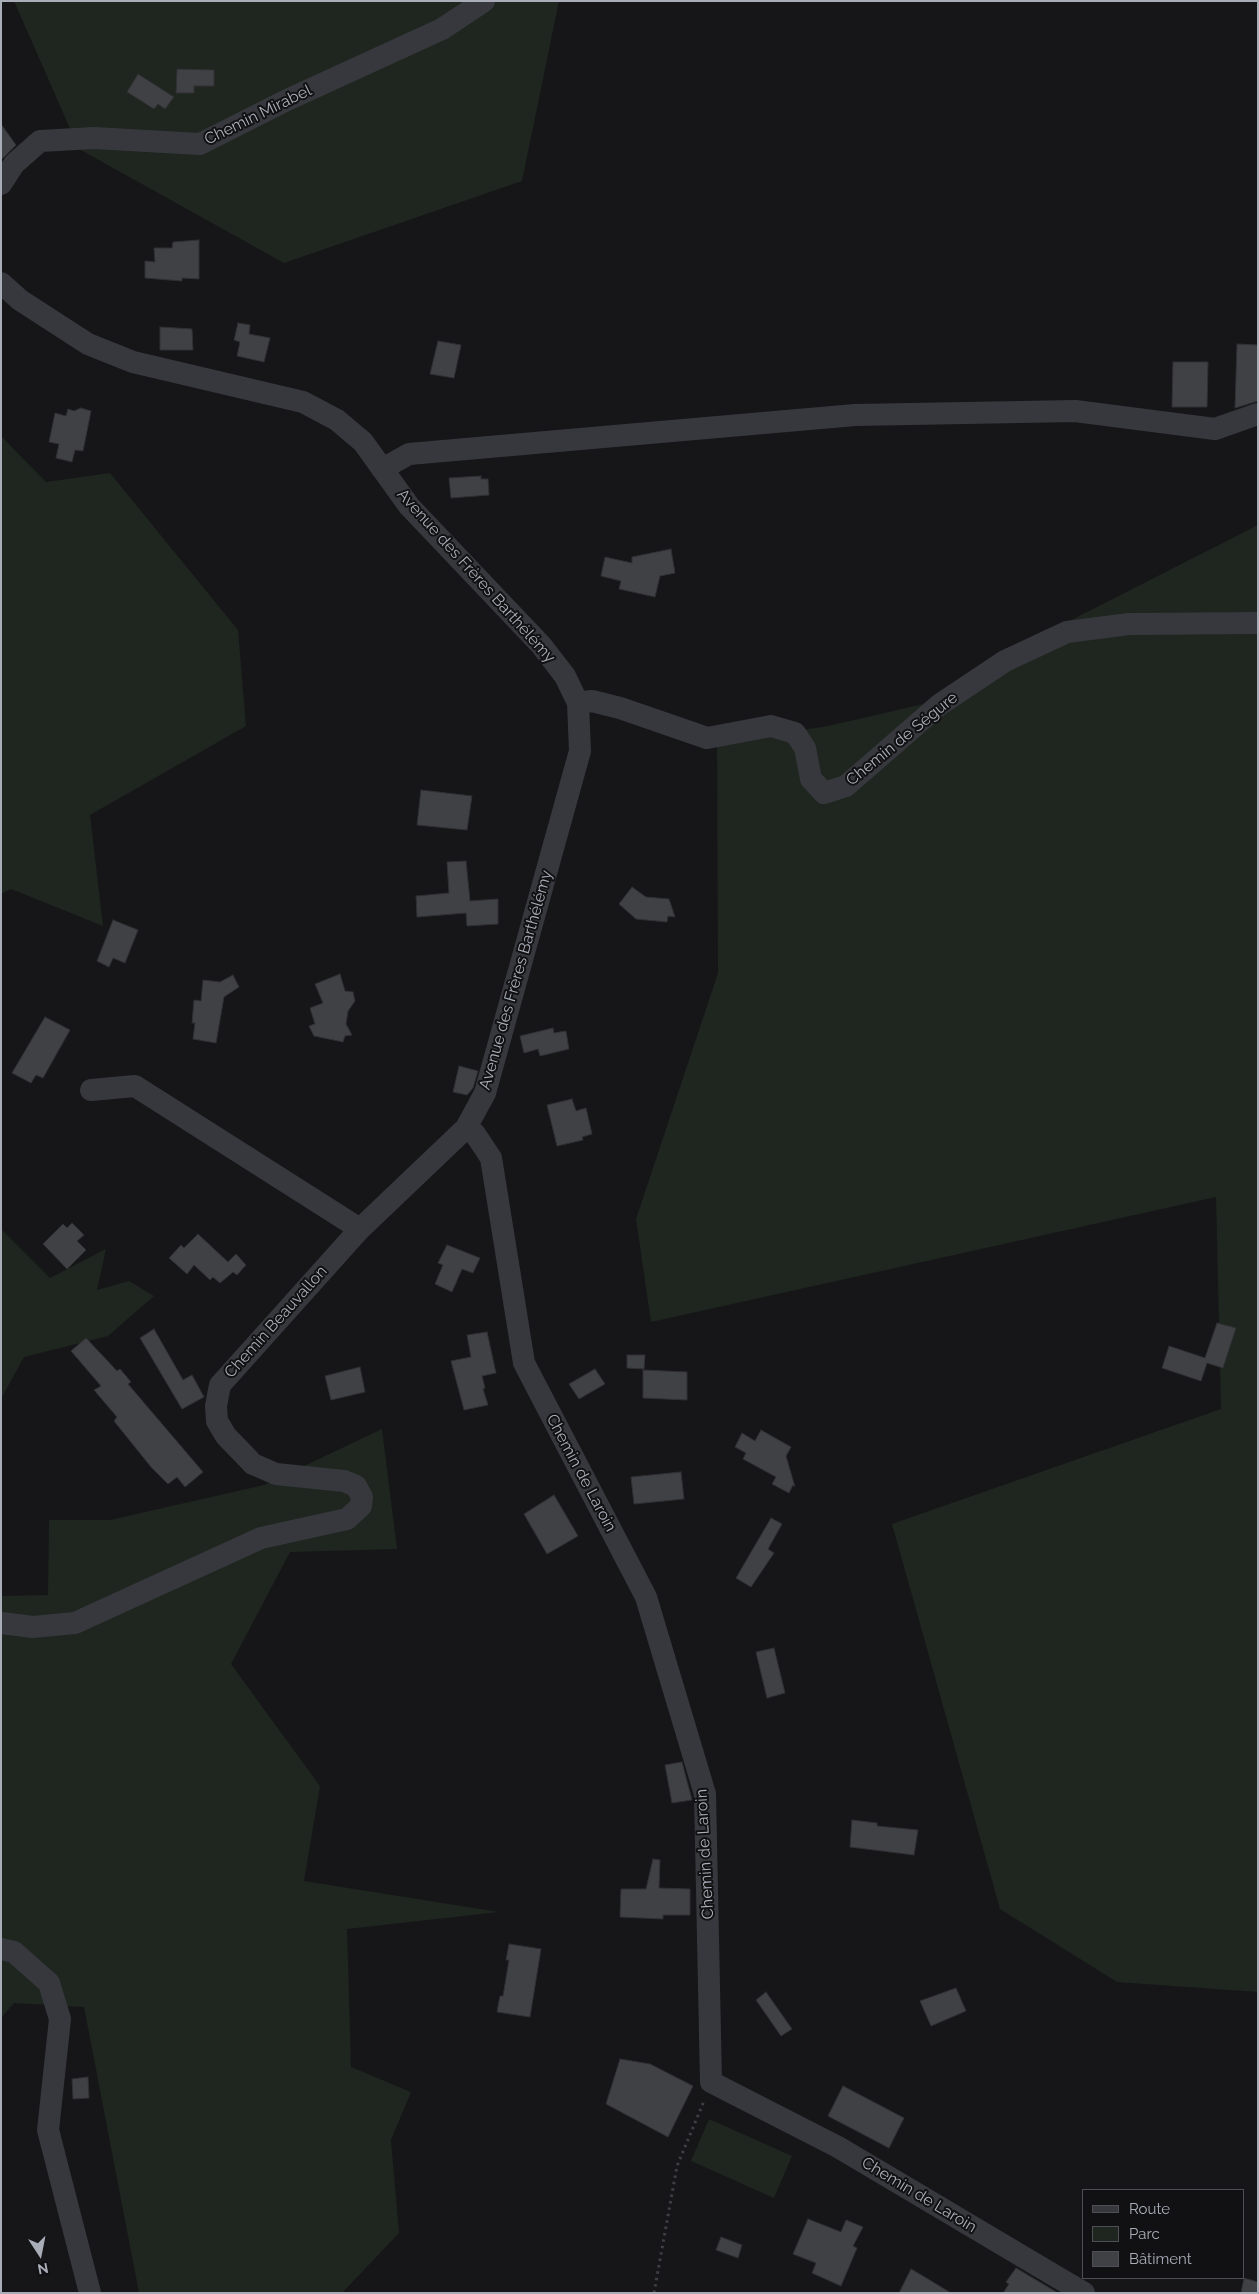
<!DOCTYPE html>
<html>
<head>
<meta charset="utf-8">
<style>
	body { margin:0 }
	#map { position:relative; width:1259px; height:2294px; overflow:hidden; background:#161618; font-family:Raleway,sans-serif }
	canvas { display:block }
	.frame { position:absolute; inset:0; border:2px solid #a8adb8; pointer-events:none }
	.legend { position:absolute; left:1082px; top:2189px; width:162px; height:90px; box-sizing:border-box; background:#111113; border:1px solid #4d4f55; margin:0; padding:6px 9px; list-style:none; font-size:15px; color:#a8adb8 }
	.legend li { display:flex; align-items:center; gap:10px; height:25px }
	.legend b { width:25px; border:1px solid #4d4f55 }
	.north { position:absolute; left:15px; top:2229px; width:50px; height:50px; -webkit-text-stroke:4px #111113; paint-order:stroke; rotate:169deg; font-size:14px; font-weight:700; line-height:20px; text-align:center; color:#a8adb8 }
	.north::after { content:''; display:block; margin:auto; width:18px; height:22px; background:#a8adb8; clip-path:polygon(50% 0,100% 100%,50% 72%,0 100%) }
</style>
</head>
<body>
<div id="map">
<canvas width="1259" height="2294"></canvas>
<div class="frame"></div>
<ul class="legend">
<li><b style="height:6px;background:#37383d"></b>Route</li>
<li><b style="height:14px;background:#1e261f"></b>Parc</li>
<li><b style="height:14px;background:#404145"></b>Bâtiment</li>
</ul>
<div class="north">N</div>
</div>
<script>
const context = document.querySelector('canvas').getContext('2d');
context.lineJoin = 'round';
function fill(path, color) { context.fillStyle = color; context.fill(path, 'evenodd'); }
const poly = rows => new Path2D(rows.map(r => 'M' + r).join(''));
function stroke(path, color, width, dash) { context.strokeStyle = color; context.lineWidth = width; context.lineCap = dash ? 'butt' : 'round'; context.setLineDash(dash || []); context.stroke(path); }
function label(font, color, halo, rows, align = 'center') {
  context.font = font + ' Raleway,sans-serif'; context.lineWidth = 4; context.setLineDash([]); context.textBaseline = 'middle'; context.strokeStyle = halo; context.fillStyle = color; for (const [text, x, y, turn = 0] of rows) {
    context.save(); context.translate(x, y); context.rotate((+turn || 0) * Math.PI / 180); context.textAlign = isNaN(turn) ? turn : align; if (halo) context.strokeText(text, 0, 0); context.fillText(text, 0, 0); context.restore();
  }
}
fill(poly([
	[14,1,559,1,522,181,284,263,79,149],
	[1,436,46,482,110,473,238,630,246,726,90,815,103,926,11,889,1,894],
	[1258,525,1258,1992,1117,1982,1000,1909,892,1524,1221,1409,1216,1197,651,1322,636,1219,718,973,717,743,828,726,945,699,1040,636],
	[1,1229,50,1278,106,1249,97,1290,129,1281,154,1296,108,1336,24,1357,1,1399],
	[382,1429,397,1549,290,1552,231,1664,320,1786,304,1881,499,1912,347,1929,351,2067,411,2092,391,2140,399,2233,342,2293,139,2293,84,2007,14,2003,1,2018,1,1596,48,1595,49,1520,110,1520,264,1485],
	[709,2119,792,2156,774,2198,691,2161]
]), '#1e261f');
const building = poly([
	[177,69,214,70,214,86,194,86,194,93,176,93,177,69],
	[138,74,174,97,165,109,158,104,154,109,127,92,138,74],
	[1,124,16,145,1,160,1,124],
	[199,240,199,279,182,278,182,281,145,278,145,261,155,262,154,248,172,248,173,242,199,240],
	[238,323,250,325,249,334,270,338,264,362,237,356,240,342,234,340,238,323],
	[160,327,192,329,193,350,160,350,160,327],
	[438,341,461,345,454,378,430,374,438,341],
	[1237,344,1258,345,1258,401,1235,408,1237,344],
	[1173,362,1208,362,1207,407,1172,407,1173,362],
	[81,408,91,411,83,451,75,450,72,462,56,458,59,444,49,442,55,413,66,416,68,409,74,411,81,408],
	[481,476,481,479,488,479,489,495,451,498,449,478,481,476],
	[671,549,675,573,660,576,655,597,619,589,621,581,601,576,605,557,632,563,632,557,671,549],
	[421,790,472,796,467,830,417,825,421,790],
	[466,861,470,901,498,899,498,924,467,926,466,913,417,917,416,896,449,893,447,862,466,861],
	[632,887,646,897,669,899,675,917,668,916,667,922,636,919,619,904,632,887],
	[113,920,138,930,125,963,113,958,109,967,97,961,113,920],
	[340,974,345,991,353,992,355,1001,348,1011,346,1024,352,1035,345,1036,343,1042,314,1036,309,1026,315,1024,310,1008,323,1003,315,984,340,974],
	[233,975,239,987,224,997,216,1043,193,1039,195,1023,192,1023,194,1000,201,1001,203,980,220,982,233,975],
	[45,1017,70,1030,43,1078,36,1075,31,1083,12,1073,45,1017],
	[553,1028,554,1033,566,1031,569,1049,540,1056,538,1049,524,1053,520,1036,553,1028],
	[459,1066,478,1071,473,1088,467,1095,453,1092,459,1066],
	[572,1099,576,1111,586,1108,592,1134,582,1137,583,1140,557,1146,547,1105,572,1099],
	[72,1223,84,1235,77,1241,86,1250,67,1269,43,1244,63,1224,67,1228,72,1223],
	[198,1234,228,1262,236,1254,246,1265,237,1275,233,1272,220,1283,213,1277,210,1280,194,1265,187,1274,169,1258,181,1245,184,1248,198,1234],
	[447,1245,480,1258,473,1273,462,1269,452,1292,435,1284,443,1265,438,1263,447,1245],
	[1217,1323,1236,1328,1223,1368,1207,1363,1201,1381,1162,1368,1169,1346,1205,1358,1217,1323],
	[154,1329,183,1380,192,1375,204,1397,182,1409,140,1338,154,1329],
	[487,1332,496,1373,482,1376,485,1388,483,1389,488,1405,464,1410,451,1361,471,1357,467,1335,487,1332],
	[86,1338,117,1371,120,1369,131,1382,128,1384,203,1472,185,1487,177,1477,168,1484,151,1467,114,1421,117,1417,94,1390,101,1386,71,1351,86,1338],
	[627,1355,645,1355,644,1369,627,1368,627,1355],
	[360,1367,365,1392,331,1400,325,1376,360,1367],
	[595,1369,605,1384,579,1399,569,1384,595,1369],
	[643,1370,687,1372,687,1400,643,1398,643,1370],
	[761,1430,791,1447,786,1456,795,1487,793,1485,789,1493,772,1484,776,1477,743,1459,746,1453,735,1447,742,1433,755,1441,761,1430],
	[681,1472,684,1499,634,1504,631,1477,681,1472],
	[554,1495,578,1536,547,1554,524,1514,554,1495],
	[771,1518,782,1524,768,1549,774,1553,751,1587,736,1578,771,1518],
	[774,1648,785,1693,767,1698,756,1652,774,1648],
	[682,1762,692,1800,672,1803,665,1765,682,1762],
	[852,1820,877,1823,877,1826,918,1830,914,1855,850,1847,852,1820],
	[653,1859,660,1860,659,1888,690,1889,690,1915,663,1915,663,1919,620,1917,621,1889,646,1889,653,1859],
	[509,1944,541,1949,530,2017,497,2012,500,1996,503,1996,509,1960,506,1960,509,1944],
	[956,1988,966,2011,931,2026,920,2001,956,1988],
	[766,1992,792,2029,781,2036,756,2000,766,1992],
	[620,2059,650,2064,693,2086,668,2137,606,2104,620,2059],
	[88,2077,89,2098,73,2099,72,2079,88,2077],
	[843,2086,904,2118,889,2148,828,2116,843,2086],
	[808,2219,841,2232,846,2220,863,2227,853,2246,857,2248,841,2286,812,2273,816,2263,793,2254,808,2219],
	[721,2237,742,2245,738,2258,716,2250,721,2237],
	[1016,2268,1058,2293,1003,2293,1009,2284,1006,2282,1016,2268],
	[911,2269,923,2276,951,2293,899,2293,911,2269],
	[1244,2278,1258,2282,1258,2293,1241,2293,1244,2278]
]);
fill(building, '#404145');
stroke(building, '#303034', 1);
stroke(poly([
	[654,2293,677,2166,704,2101]
]), '#3d3f44', 3, [2.5, 4]);
stroke(poly([
	[1,184,14,164,40,141,94,138,200,144,287,100,442,29,484,1],
	[1,283,20,300,88,344,133,362,303,402,337,420,363,442,409,506,541,645,565,676,578,703,580,751,485,1093,466,1128,360,1229,220,1385,216,1406,217,1421,226,1436,253,1464,276,1474,344,1481,356,1486,362,1497,361,1506,347,1519,261,1538,75,1623,33,1627,1,1623],
	[382,469,409,454,855,415,1075,411,1215,429,1258,414],
	[578,703,592,701,620,708,707,738,771,726,795,733,805,748,811,779,824,793,846,786,939,705,1005,661,1067,632,1129,624,1258,623],
	[91,1090,135,1086,360,1229],
	[466,1128,475,1134,491,1158,524,1363,646,1597,705,1794,711,2082,838,2147,1084,2293],
	[1,1949,14,1952,49,1983,60,2019,48,2130,90,2293]
]), '#37383d', 22);
label('16px', '#a8adb8', '#111113', [
	["Chemin Mirabel",258,115,-26],
	["Avenue des Frères Barthélémy",476,576,48],
	["Chemin de Ségure",902,739,-39],
	["Avenue des Frères Barthélémy",516,980,-74],
	["Chemin Beauvallon",276,1322,-48],
	["Chemin de Laroin",581,1473,62],
	["Chemin de Laroin",705,1854,-93],
	["Chemin de Laroin",919,2195,31]
]);
</script>
</body>
</html>
